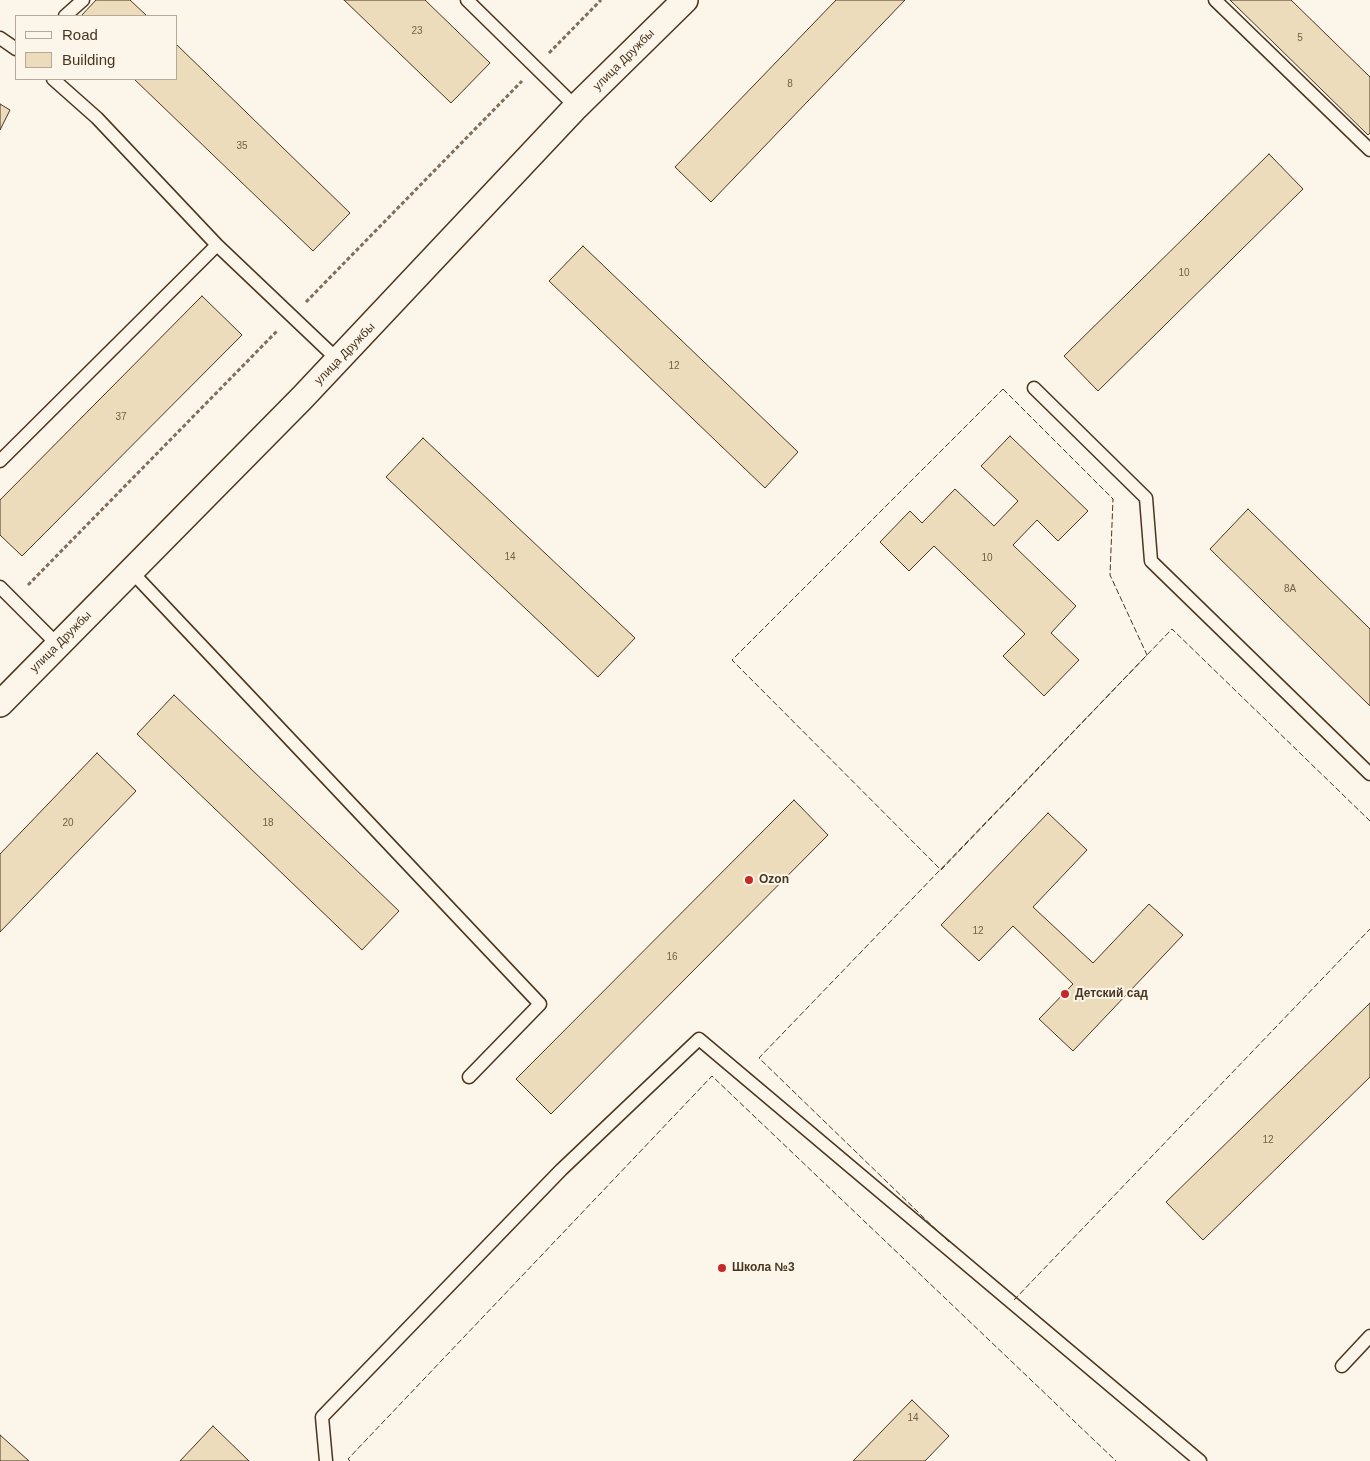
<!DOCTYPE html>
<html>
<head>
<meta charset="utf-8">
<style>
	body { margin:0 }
	#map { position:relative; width:1370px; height:1461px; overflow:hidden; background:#fbf6e9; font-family:Helvetica,sans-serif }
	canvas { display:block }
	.legend { position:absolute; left:15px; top:15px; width:162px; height:65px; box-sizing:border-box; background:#fbf6e9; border:1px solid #b4a999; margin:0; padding:6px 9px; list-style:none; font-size:15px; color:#4a3520 }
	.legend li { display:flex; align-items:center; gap:10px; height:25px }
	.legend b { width:25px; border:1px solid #b4a999 }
</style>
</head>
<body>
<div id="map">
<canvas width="1370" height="1461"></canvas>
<ul class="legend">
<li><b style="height:6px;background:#fbf6e9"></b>Road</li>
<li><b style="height:14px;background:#ecdcbc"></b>Building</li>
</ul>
</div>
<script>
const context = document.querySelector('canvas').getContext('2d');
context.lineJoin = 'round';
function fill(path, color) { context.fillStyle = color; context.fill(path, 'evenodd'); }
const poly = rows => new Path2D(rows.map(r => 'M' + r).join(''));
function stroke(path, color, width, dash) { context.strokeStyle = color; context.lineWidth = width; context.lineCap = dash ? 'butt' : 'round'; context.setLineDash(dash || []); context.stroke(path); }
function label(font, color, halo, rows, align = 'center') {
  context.font = font + ' Helvetica,sans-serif'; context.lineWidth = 4; context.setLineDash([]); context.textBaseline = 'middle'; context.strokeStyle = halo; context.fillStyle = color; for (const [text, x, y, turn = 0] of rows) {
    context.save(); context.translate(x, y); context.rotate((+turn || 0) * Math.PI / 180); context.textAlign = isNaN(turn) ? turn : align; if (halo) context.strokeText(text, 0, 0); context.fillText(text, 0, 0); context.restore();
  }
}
const building = poly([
	[96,0,130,0,147,16,81,16,96,0],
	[344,0,425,0,490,63,451,103,344,0],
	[836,0,905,0,711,202,675,167,836,0],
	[1230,0,1291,0,1370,77,1370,133,1368,135,1230,0],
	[176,44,350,213,313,251,134,79,176,79,176,44],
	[0,104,10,110,0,130,0,104],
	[1269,154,1303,189,1098,391,1064,356,1269,154],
	[583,246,798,452,765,488,549,281,583,246],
	[202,296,242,335,22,556,0,535,0,500,202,296],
	[1010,436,1088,511,1058,541,1037,520,1013,545,1076,606,1051,633,1079,660,1044,696,1003,656,1025,634,934,546,909,571,880,542,910,511,922,523,955,489,994,526,1018,501,981,466,1010,436],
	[423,438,635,638,598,677,386,477,423,438],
	[1248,509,1370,629,1370,706,1210,549,1248,509],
	[174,695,399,911,362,950,137,734,174,695],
	[97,753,136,791,0,932,0,854,97,753],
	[794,800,828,835,551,1114,516,1079,794,800],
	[1048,813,1087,850,1033,907,1093,963,1149,904,1183,935,1073,1051,1039,1019,1073,984,1013,926,979,961,941,925,1048,813],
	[1370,1003,1370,1077,1203,1240,1166,1202,1370,1003],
	[912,1400,949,1436,925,1461,853,1461,912,1400],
	[213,1426,249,1461,180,1461,213,1426],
	[0,1435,29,1461,0,1461,0,1435]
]);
fill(building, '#ecdcbc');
stroke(building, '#4a3520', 1);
const lane = poly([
	[467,0,576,107],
	[1215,0,1370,150],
	[65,16,83,0],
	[0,38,16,49],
	[53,79,97,118,217,245,338,360],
	[1034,388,1146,498,1151,561,1370,774],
	[0,461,217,245],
	[131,571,540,1004,469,1077],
	[0,587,58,645],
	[1342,1366,1370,1336],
	[326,1461,322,1417,561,1170,699,1039,1200,1461]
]);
const street = poly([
	[0,704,302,398,576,107,685,0]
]);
stroke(lane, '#4a3520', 15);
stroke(street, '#4a3520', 28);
stroke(poly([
	[549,53,601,0],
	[306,302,522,81],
	[28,585,277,331]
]), '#7f6f5c', 3, [4, 2.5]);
stroke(lane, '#fbf6e9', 12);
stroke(street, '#fbf6e9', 25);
stroke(poly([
	[1003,389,1113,499,1110,575,1147,655,941,870,732,660,1003,389],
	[949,1242,759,1058,1172,629,1370,821],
	[1014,1300,1370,929],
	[350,1461,348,1459,712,1076,1116,1461]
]), '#4a3520', 1, [6, 2.5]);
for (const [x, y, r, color] of [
	[749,880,5,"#c62828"],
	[1065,994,5,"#c62828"],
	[722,1268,5,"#c62828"]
]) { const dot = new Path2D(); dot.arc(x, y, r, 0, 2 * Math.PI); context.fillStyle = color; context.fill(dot); stroke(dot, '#fbf6e9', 2); }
label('10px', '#725f47', null, [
	["23",417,31],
	["5",1300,38],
	["8",790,84],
	["35",242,146],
	["10",1184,273],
	["12",674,366],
	["37",121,417],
	["14",510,557],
	["10",987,558],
	["8А",1290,589],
	["20",68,823],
	["18",268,823],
	["12",978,931],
	["16",672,957],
	["12",1268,1140],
	["14",913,1418]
]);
label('12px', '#4a3520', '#fbf6e9', [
	["улица Дружбы",624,60,-45],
	["улица Дружбы",345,354,-46],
	["улица Дружбы",61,642,-45]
]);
label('bold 12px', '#4a3520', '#fbf6e9', [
	["Ozon",759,880],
	["Детский сад",1075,994],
	["Школа №3",732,1268]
], 'left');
</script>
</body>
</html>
